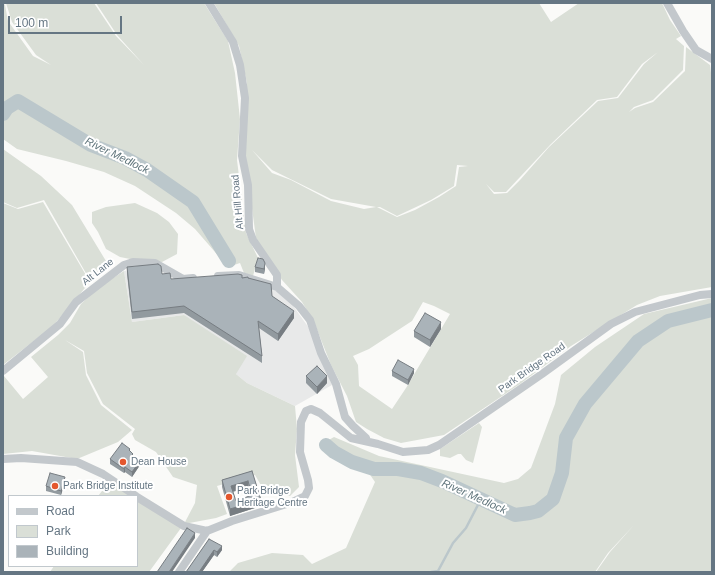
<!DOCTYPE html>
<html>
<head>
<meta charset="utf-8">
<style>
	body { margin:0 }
	#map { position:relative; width:715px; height:575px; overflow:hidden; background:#fafaf8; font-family:Arial,sans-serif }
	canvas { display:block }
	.frame { position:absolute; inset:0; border:4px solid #657683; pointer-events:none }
	.legend { position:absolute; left:8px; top:495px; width:130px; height:72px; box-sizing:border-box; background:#fff; border:1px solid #c1c8cd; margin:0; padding:5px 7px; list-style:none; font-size:12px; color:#657683 }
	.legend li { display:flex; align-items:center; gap:8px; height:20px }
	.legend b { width:20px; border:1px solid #c1c8cd }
	.scale { position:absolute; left:8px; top:16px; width:114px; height:18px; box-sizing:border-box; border:2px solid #657683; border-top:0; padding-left:5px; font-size:12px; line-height:14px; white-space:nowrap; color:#657683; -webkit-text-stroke:3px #fff; paint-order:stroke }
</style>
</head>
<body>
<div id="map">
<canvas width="715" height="575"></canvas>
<div class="frame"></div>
<ul class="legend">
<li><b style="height:5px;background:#c3c8cc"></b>Road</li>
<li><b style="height:11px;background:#dadfd7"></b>Park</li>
<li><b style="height:11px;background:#aab3b9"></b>Building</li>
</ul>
<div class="scale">100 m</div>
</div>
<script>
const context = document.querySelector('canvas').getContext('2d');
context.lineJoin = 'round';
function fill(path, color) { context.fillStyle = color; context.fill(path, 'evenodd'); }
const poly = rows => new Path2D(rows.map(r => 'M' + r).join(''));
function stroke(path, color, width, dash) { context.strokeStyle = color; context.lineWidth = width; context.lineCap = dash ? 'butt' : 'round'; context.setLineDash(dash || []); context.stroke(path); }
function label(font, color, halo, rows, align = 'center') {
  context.font = font + ' Arial,sans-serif'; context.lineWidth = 4; context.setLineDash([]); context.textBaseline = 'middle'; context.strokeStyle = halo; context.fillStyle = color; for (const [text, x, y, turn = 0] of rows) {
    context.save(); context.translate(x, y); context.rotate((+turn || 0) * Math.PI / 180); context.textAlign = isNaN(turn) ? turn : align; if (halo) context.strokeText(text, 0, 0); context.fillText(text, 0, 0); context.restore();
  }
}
fill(poly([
	[155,268,177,283,272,288,291,303,309,328,332,385,295,406,247,383,236,374,184,315,132,322,124,271]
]), '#e8e9e9');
fill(poly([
	[3,3,5,5,8,21,33,56,51,65,36,55,12,22,6,3,94,3,116,36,144,65,117,35,96,3,204,3,228,41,235,73,240,119,237,160,246,233,258,258,253,276,244,273,240,263,228,267,195,229,176,213,135,186,104,172,66,161,17,149,3,139],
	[214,3,539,3,551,22,579,3,662,3,670,20,681,36,676,39,684,46,683,70,653,100,634,107,629,112,635,108,653,102,685,71,686,47,710,65,712,81,712,287,660,296,637,305,571,346,520,384,444,435,401,443,384,438,367,429,356,422,347,396,331,365,314,322,302,302,282,280,256,238,245,157,247,83,239,46],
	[658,52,644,64,618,98,598,101,549,147,520,180,507,193,494,194,486,184,494,192,506,192,551,144,597,100,617,97,642,64],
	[252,150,272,170,331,199,376,207,364,209,331,201,291,180,272,173],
	[457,165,468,166,459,167,456,186,439,197,415,210,397,217,377,207,380,207,397,216,431,200,454,186],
	[423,302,434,306,450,314,406,388,392,409,359,386,358,365,353,356,369,349,412,321],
	[3,149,41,176,72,205,109,266,91,282,44,200,17,208,3,202],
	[43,202,90,282,53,326,3,365,3,203,18,209],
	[135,203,157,213,169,222,178,234,177,254,162,262,135,260,120,257,106,249,98,232,92,223,92,212,106,207],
	[124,271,132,322,184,315,247,356,236,374,247,383,295,406,297,429,295,455,299,487,290,496,280,495,262,487,255,475,217,486,227,514,216,518,184,524,195,503,197,485,173,477,156,452,135,440,132,434,135,429,103,404,87,373,84,351,65,340,83,352,86,375,101,405,132,430,118,442,77,459,32,451,3,454,3,377,4,376,23,399,48,377,31,357,58,335,70,323,81,304,99,287],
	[712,298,712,572,596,572,610,552,634,525,608,553,595,572,229,572,238,563,272,553,303,555,312,564,346,548,375,482,362,463,320,445,334,437,379,456,504,483,518,479,531,468,555,404,561,375,595,347,644,314],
	[479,423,482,427,473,463,466,460,461,454,458,454,450,458,440,456,440,449],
	[110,481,132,496,98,496],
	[137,500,181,528,149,572,50,572,54,566,137,566]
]), '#dadfd7');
stroke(poly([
	[431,572,438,571,453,543,466,528,481,499]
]), '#bbc7cb', 2.5);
stroke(poly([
	[3,114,7,108,18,101,91,145,125,158,147,170,193,202,229,261],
	[326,445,334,452,352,462,374,469,398,469,421,473,442,481,515,515,530,513,538,511,553,499,562,473,566,438,585,404,638,341,668,321,712,310]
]), '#bbc7cb', 14);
stroke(poly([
	[209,3,233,42,240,65,245,98,242,156,248,185,249,229,253,240,277,275,277,287],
	[667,3,683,31,696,50,712,59],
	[218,276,239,275,277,287,299,306,310,320,321,353,336,384,345,417,353,426,366,438,367,441],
	[3,371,60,324,76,302,124,265,133,262,155,263,183,279,193,278],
	[3,459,21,458,77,462,103,474,136,496],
	[137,497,184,526,207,531,232,521,290,503,305,496,309,488,308,480,300,452,301,422,306,411,311,409,320,413,351,438,378,444,403,452,428,450,439,445,542,374,611,324,635,312,700,295,712,294],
	[179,572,207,531]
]), '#c3c8cc', 8);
fill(poly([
	[127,267,162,274,171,279,242,278,248,278,272,296,294,318,278,341,259,328,262,356,262,363,184,313,132,319,127,274],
	[255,267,265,268,264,274,255,272],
	[441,329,430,347,414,337,414,331],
	[392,371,414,373,408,385,392,376],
	[306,376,327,383,317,394,306,383],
	[130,451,140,465,132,477,125,472,124,473,110,464,110,459],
	[252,471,261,506,230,516,222,487,222,480],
	[248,487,250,496,236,501,233,492],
	[65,482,61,495,46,491,46,486],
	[209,539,222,550,217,557,214,555,202,572,186,572]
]), '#929a9f');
fill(poly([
	[265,263,265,268,264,274,264,269],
	[294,311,294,318,278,341,278,334],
	[441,322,441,329,430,347,430,340],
	[414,369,414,373,408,385,408,380],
	[327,376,327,383,317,394,317,387],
	[140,461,140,465,132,477,132,472],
	[125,467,125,472,124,473,124,469],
	[65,477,65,482,61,495,61,491],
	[248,481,248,487,231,492,231,486],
	[261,500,261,506,230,516,230,509],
	[195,533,195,538,172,572,169,572],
	[222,546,222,550,217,557,217,552],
	[214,550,214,555,202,572,199,572]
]), '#777d82');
const building = poly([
	[258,258,263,259,265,263,264,269,255,267,258,258],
	[158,264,161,266,162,274,170,273,171,279,238,274,242,275,242,278,248,277,248,278,271,284,272,296,294,311,278,334,258,321,262,356,184,306,132,312,127,267,158,264],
	[425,313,441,322,430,340,414,331,425,313],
	[398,360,414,369,408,380,392,371,398,360],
	[317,366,327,376,317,387,306,376,317,366],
	[122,443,130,449,129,450,133,454,132,455,140,461,132,472,125,467,124,469,110,459,122,443],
	[252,471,261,500,230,509,222,480,252,471],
	[248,481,252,495,236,501,231,486,248,481],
	[50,473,65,477,61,491,46,486,50,473],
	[187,528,195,533,169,572,157,572,187,528],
	[209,539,222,546,217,552,214,550,199,572,186,572,209,539]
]);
fill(building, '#aab3b9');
stroke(building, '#777d82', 1);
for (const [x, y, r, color] of [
	[123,462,4,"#e4572e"],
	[55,486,4,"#e4572e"],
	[229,497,4,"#e4572e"]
]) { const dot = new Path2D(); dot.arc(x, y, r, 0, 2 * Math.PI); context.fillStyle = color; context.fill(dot); stroke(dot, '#fff', 1.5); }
label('10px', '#657683', '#fff', [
	["Alt Hill Road",238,202,-95],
	["Alt Lane",98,272,-38],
	["Park Bridge Road",532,368,-35]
]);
label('10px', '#657683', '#fff', [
	["Dean House",131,462],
	["Park Bridge Institute",63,486],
	["Park Bridge",237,491],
	["Heritage Centre",237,503]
], 'left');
label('italic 11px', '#60757c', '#fff', [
	["River Medlock",117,156,26],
	["River Medlock",474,497,24]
]);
</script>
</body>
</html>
